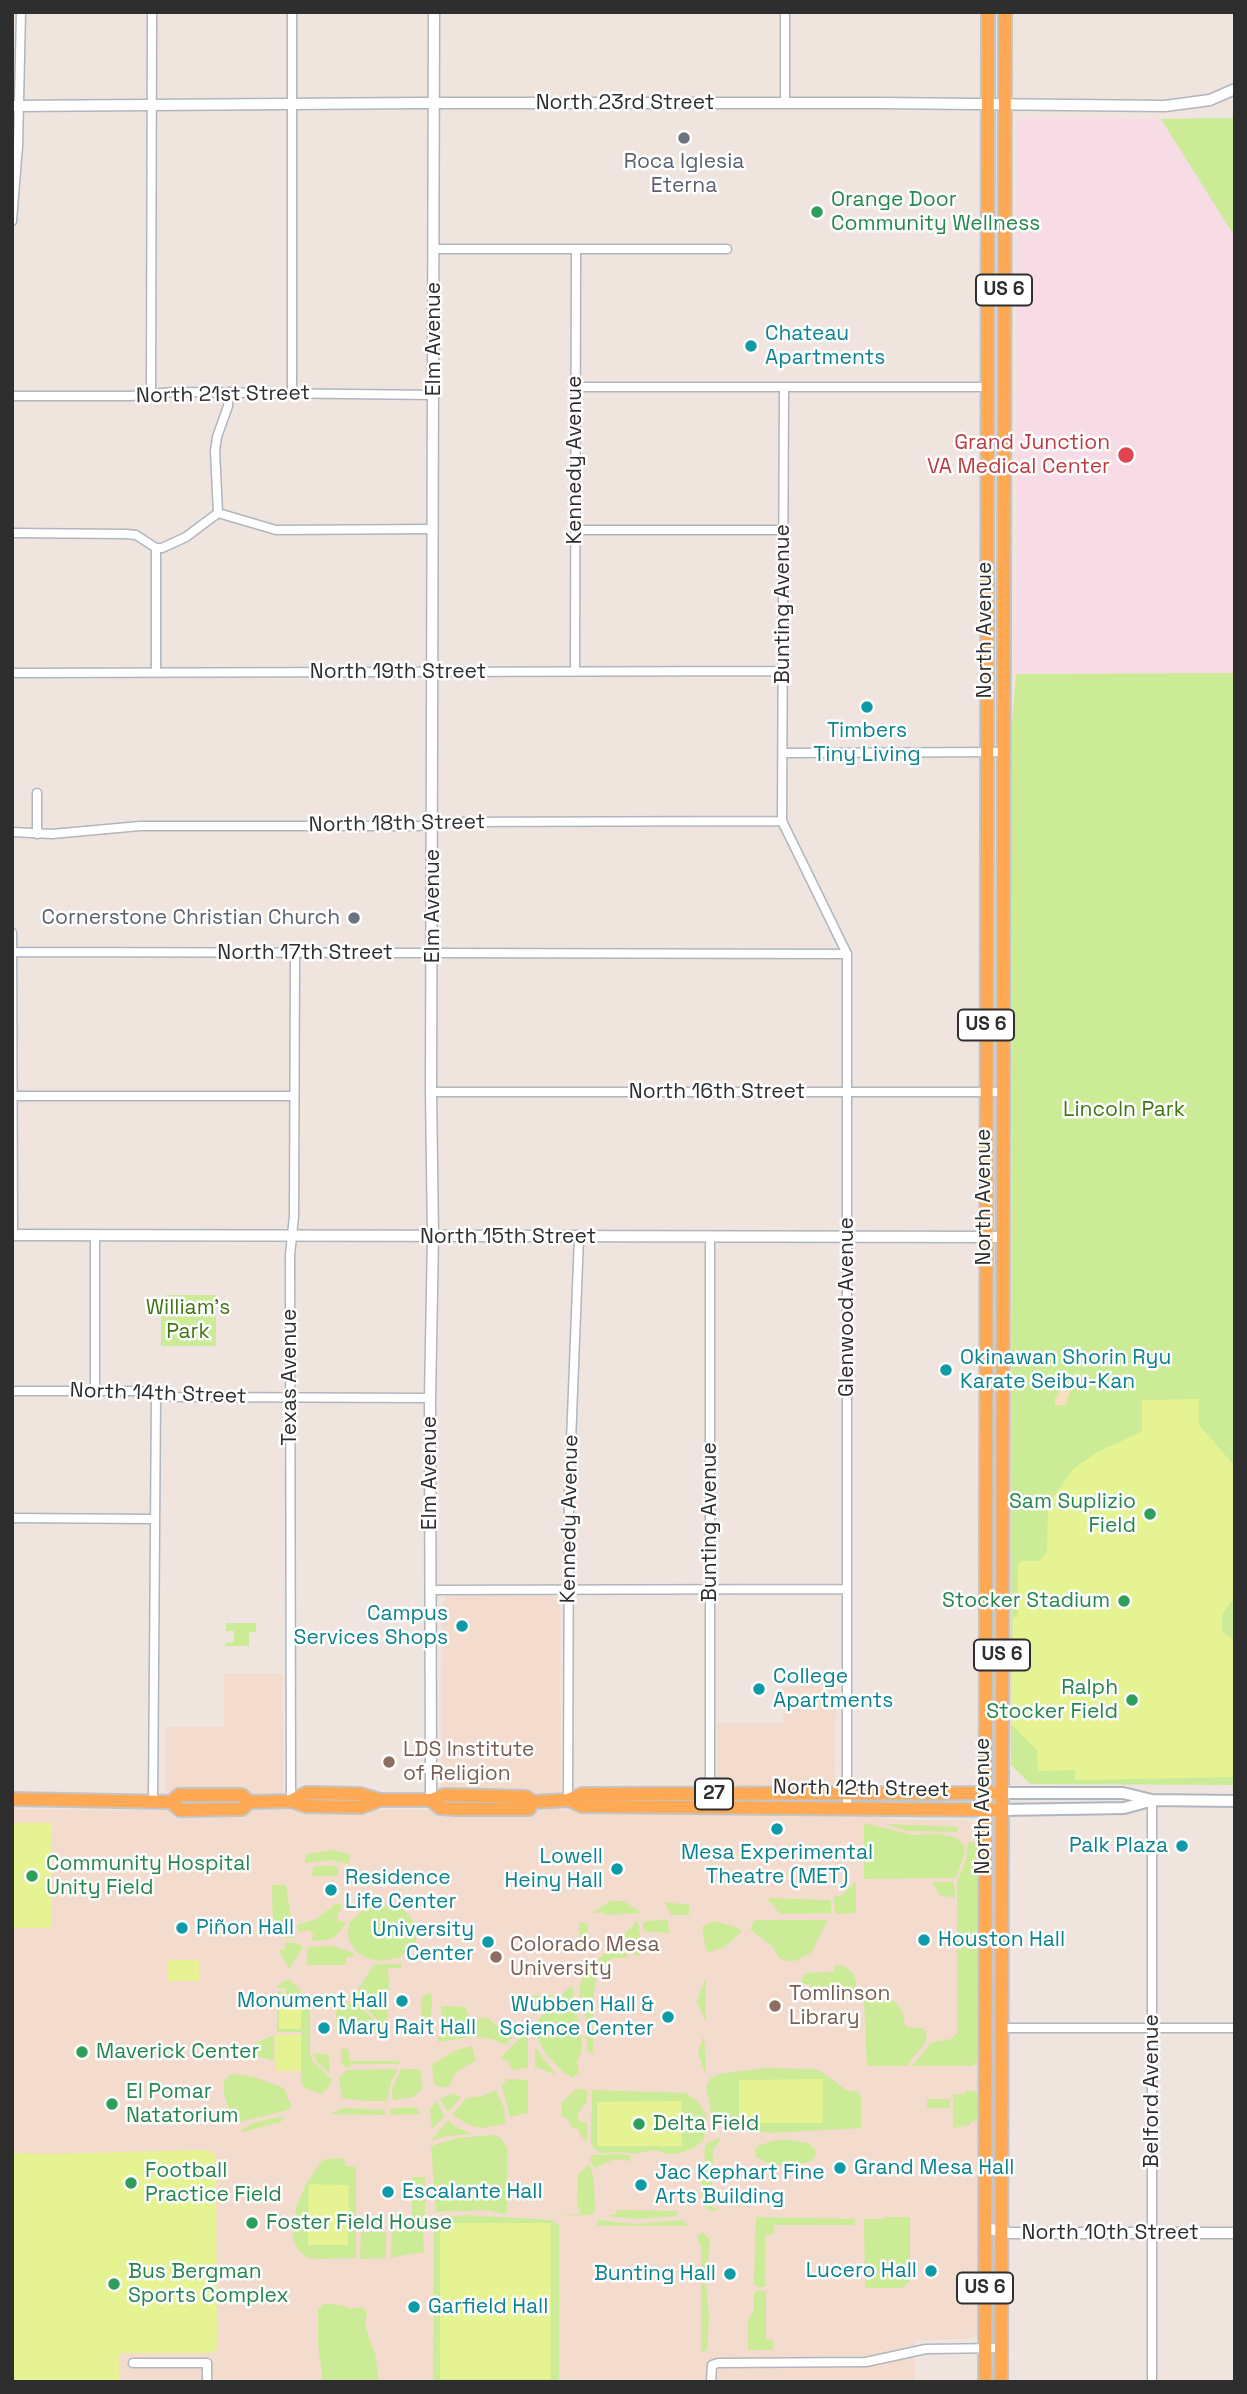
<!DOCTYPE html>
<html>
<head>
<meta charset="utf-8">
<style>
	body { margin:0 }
	#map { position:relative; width:1247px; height:2394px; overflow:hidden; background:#f0e4df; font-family:"Space Grotesk",sans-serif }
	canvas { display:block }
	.frame { position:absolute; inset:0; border:14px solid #2e2e2e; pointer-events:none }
</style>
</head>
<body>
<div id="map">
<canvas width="1247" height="2394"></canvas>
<div class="frame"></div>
</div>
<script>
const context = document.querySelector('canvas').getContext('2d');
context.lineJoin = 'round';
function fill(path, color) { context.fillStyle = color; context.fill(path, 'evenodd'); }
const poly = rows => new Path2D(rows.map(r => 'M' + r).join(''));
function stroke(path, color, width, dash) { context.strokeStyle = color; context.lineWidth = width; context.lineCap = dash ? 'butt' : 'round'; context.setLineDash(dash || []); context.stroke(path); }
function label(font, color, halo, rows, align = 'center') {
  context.font = font + ' "Space Grotesk",sans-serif'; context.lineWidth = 5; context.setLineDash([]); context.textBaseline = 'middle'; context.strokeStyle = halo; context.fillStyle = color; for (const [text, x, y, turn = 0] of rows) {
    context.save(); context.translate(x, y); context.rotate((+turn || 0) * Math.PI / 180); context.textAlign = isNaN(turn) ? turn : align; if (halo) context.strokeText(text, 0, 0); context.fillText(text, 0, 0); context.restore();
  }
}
fill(poly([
	[461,1596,555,1596,560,1601,561,1811,723,1811,723,1786,717,1779,717,1723,783,1723,783,1686,838,1685,835,1725,836,1812,901,1820,967,1820,978,1827,979,2335,972,2335,969,2339,915,2340,914,2382,12,2382,12,1810,165,1810,166,1727,224,1727,224,1674,283,1674,283,1810,441,1810,442,1605,447,1597]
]), '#f3dccd');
fill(poly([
	[1017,118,1161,119,1235,237,1235,673,1016,674]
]), '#f7dce5');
fill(poly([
	[1235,118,1235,237,1161,119],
	[1235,673,1235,1785,1030,1784,1011,1765,1012,725,1016,674],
	[167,1295,216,1295,216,1346,161,1346,161,1300],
	[226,1623,256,1623,256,1632,249,1632,249,1646,225,1646,225,1643,234,1642,234,1631,226,1631],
	[864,1823,912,1835,939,1834,957,1838,964,1846,965,1851,956,1878,864,1879],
	[886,1824,957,1827,958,1832,907,1831],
	[968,1842,978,1843,977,2061,973,2066,912,2066,932,2042,952,2039,957,2033,957,1882,966,1860],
	[334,1850,350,1854,349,1864,331,1860,305,1863,306,1854],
	[330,1865,338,1867,338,1876,312,1876,313,1867],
	[932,1882,954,1882,955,1898,940,1895],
	[854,1883,856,1883,856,1913,835,1914,834,1897,841,1896],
	[272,1885,286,1885,294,1938,285,1938,284,1932,273,1932],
	[767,1898,831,1900,831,1913,780,1914],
	[610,1901,623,1901,642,1913,605,1915,603,1912,592,1913],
	[664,1902,689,1905,689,1915,671,1915],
	[337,1903,341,1905,341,1909,337,1916,338,1921,347,1922,336,1936,327,1940,311,1941,314,1935,309,1930,298,1932,297,1925,316,1919],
	[374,1905,398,1907,404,1910,416,1924,416,1941,412,1948,398,1958,380,1961,366,1958,358,1953,349,1941,348,1930,350,1922,363,1910],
	[668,1920,669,1933,643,1931,643,1923,647,1921],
	[755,1920,827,1920,827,1921,811,1953,795,1961,787,1961,779,1958,773,1947,750,1929],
	[579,1921,588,1925,587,1935,594,1942,594,1947,579,1947],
	[637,1921,640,1928,638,1929,640,1932,640,1956,637,1956,617,1941],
	[714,1921,736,1927,742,1931,725,1947,709,1952,706,1950,702,1927],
	[285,1942,296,1943,303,1947,289,1969,279,1951,285,1949],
	[613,1944,629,1956,626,1958,612,1958,600,1968,595,1963],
	[333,1946,353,1953,354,1957,346,1957,346,1965,307,1965,307,1949,310,1947],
	[374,1964,402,1964,402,1968,389,1968,387,1970,389,1979,387,2029,357,2000,357,1992],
	[835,1965,844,1966,852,1972,856,1982,856,1999,844,1999,836,1988,830,1987,810,1992,810,1984,800,1984,805,1973,834,1972],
	[592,1966,600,1974,597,1976,594,1991,593,2054,587,2051,586,2018,579,1991,583,1975],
	[288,1979,300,1989,303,2003,310,2003,310,2055,313,2061,332,2080,328,2088,321,2094,304,2088,301,2082,301,2032,277,2032,277,1991,285,1993,286,1988,277,1988,277,1986],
	[705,1979,706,1979,706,2023,697,2001],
	[572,1985,582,2039,581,2053,577,2061,579,2072,573,2078,563,2072,545,2053,539,2041,534,2024],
	[431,1992,432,2004,430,2024,422,2023,421,1997],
	[554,1995,533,2017,532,1996],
	[864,1996,893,2000,901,2009,906,2027,924,2028,924,2031,927,2031,925,2043,906,2066,867,2066],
	[344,2002,356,2003,386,2031,381,2033,361,2033,353,2029,350,2030,350,2036,337,2036,336,2010,344,2010],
	[442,2006,466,2007,470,2021,471,2037,438,2042],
	[486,2017,500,2028,518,2032,505,2045,493,2039,477,2037,477,2020],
	[526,2032,528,2033,528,2068,512,2070,508,2061,500,2058],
	[274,2035,274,2061,257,2056,253,2044],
	[704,2036,706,2071,704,2072,698,2051],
	[535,2045,541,2056,557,2075,535,2067],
	[472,2046,476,2061,457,2071,450,2085,443,2088,434,2084,432,2065,456,2050],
	[341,2049,348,2049,350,2061,399,2061,399,2064,351,2064,350,2067,345,2067,341,2061],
	[313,2054,329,2054,330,2074,318,2063],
	[763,2068,812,2069,822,2072,846,2090,858,2092,861,2097,861,2128,770,2133,734,2129,715,2120,712,2116,713,2112,711,2113,706,2086,710,2079,718,2074],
	[398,2069,391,2082,387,2101,365,2101,342,2098,339,2078,346,2070],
	[401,2069,418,2069,421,2071,422,2090,413,2097,393,2100,392,2090],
	[236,2074,254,2077,284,2088,291,2107,288,2110,241,2122,235,2121,229,2110,224,2093,224,2081,230,2075],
	[507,2079,528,2080,528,2113,510,2117,502,2086],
	[576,2089,587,2090,587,2103,584,2104,577,2115,580,2122,587,2122,587,2142,579,2134,579,2129,574,2129,569,2124,569,2119,562,2117,562,2102],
	[496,2090,504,2108,505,2124,483,2128,472,2126,452,2115,467,2098,483,2096],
	[592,2090,685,2093,697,2101,706,2114,707,2124,704,2139,694,2148,680,2153,669,2154,655,2150,633,2154,622,2152,599,2153,591,2145],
	[965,2091,974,2091,978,2095,978,2120,970,2122,970,2125,953,2128,953,2094,965,2094],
	[453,2093,461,2097,448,2112,440,2099],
	[927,2099,950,2099,950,2108,927,2108],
	[436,2101,445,2116,432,2129,430,2109],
	[411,2107,418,2109,420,2114,393,2115,392,2113,390,2115,391,2109],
	[344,2108,384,2110,385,2115,330,2114],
	[284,2116,281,2122,242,2132,241,2130,253,2123],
	[448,2120,456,2127,471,2134,447,2136,431,2141],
	[493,2135,501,2138,507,2148,507,2212,505,2214,487,2210,436,2212,431,2146,457,2138],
	[722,2137,713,2150,712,2202,713,2208,722,2209,710,2211,705,2207,701,2194,704,2187,701,2182,704,2176,705,2158,707,2158,704,2156,705,2147,707,2143],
	[775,2140,792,2140,807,2143,815,2149,816,2156,811,2161,793,2166,772,2165,756,2157,755,2150,758,2146],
	[621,2154,630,2156,631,2161,615,2159,594,2168,590,2160,592,2155],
	[344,2158,345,2166,356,2167,356,2258,313,2259,306,2257,299,2251,292,2236,296,2208,305,2186,321,2162,326,2159],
	[589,2164,594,2178,595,2212,590,2215,555,2216,581,2214,577,2204,578,2175],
	[412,2177,424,2177,425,2179,426,2198,423,2228,418,2226,412,2228],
	[616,2210,677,2211,677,2216,636,2219,606,2216,616,2214],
	[466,2215,552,2220,559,2226,559,2382,436,2382,433,2377,434,2220,437,2218],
	[756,2217,855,2219,855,2225,774,2225,774,2234,765,2235,765,2287,757,2287,754,2283],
	[884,2217,910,2217,910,2281,902,2288,865,2288,864,2219,883,2219],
	[597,2220,636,2224,683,2220,688,2226,598,2226],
	[392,2231,423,2231,424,2253,409,2254,391,2258],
	[361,2232,386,2232,386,2258,360,2259],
	[703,2232,710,2240,706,2281,701,2281,701,2248,697,2235],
	[701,2284,706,2284,709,2315,707,2351,701,2351],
	[757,2291,766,2291,766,2339,773,2340,773,2350,748,2350,748,2320,754,2310,754,2293],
	[324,2304,342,2305,351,2309,361,2307,367,2312,365,2326,375,2354,379,2382,323,2382,318,2344,318,2309]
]), '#cbeb97');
fill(poly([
	[1066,1384,1072,1384,1066,1405,1055,1405,1055,1398]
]), '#f7dfc0');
fill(poly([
	[1199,1399,1199,1425,1235,1466,1235,1597,1222,1614,1222,1630,1235,1642,1235,1777,1083,1780,1075,1780,1075,1770,1038,1771,1037,1750,1011,1724,1013,1617,1018,1617,1018,1565,1021,1561,1039,1561,1047,1552,1048,1505,1074,1468,1099,1451,1142,1432,1142,1400],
	[12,1823,52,1823,51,1928,12,1928],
	[168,1960,199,1960,199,1981,168,1981],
	[279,1995,301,1995,301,2029,279,2029],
	[276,2035,301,2035,301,2071,276,2071],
	[823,2079,823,2123,739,2123,739,2080],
	[681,2101,682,2146,597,2146,597,2102],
	[207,2150,213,2153,216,2158,217,2349,212,2353,119,2353,119,2382,12,2382,12,2153,45,2154],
	[309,2184,349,2185,348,2245,308,2245],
	[551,2223,551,2379,440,2379,440,2223]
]), '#e5f392');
const minor = poly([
	[292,12,292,394],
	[785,12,785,103],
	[12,221,18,146,21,12],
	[434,249,727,249],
	[576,387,987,387],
	[784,387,782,821,847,954,847,1808],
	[151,394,152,12],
	[12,396,131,396,173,392,434,395],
	[218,513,215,451,217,437,228,406,229,392],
	[575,530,784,530],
	[12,533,126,534,136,535,156,548,162,548,186,537,218,513,276,530,433,529],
	[156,548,156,672],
	[575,671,576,249],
	[12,673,784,671],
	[783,753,1004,752],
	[37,793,37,834],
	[12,832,52,834,140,826,418,826,448,822,782,821],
	[12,933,13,1235],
	[14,952,847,954],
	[431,1092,1004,1092],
	[14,1096,294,1096],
	[95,1235,95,1391],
	[12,1391,139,1391,175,1397,430,1398],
	[12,1518,155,1519],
	[431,1590,847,1589],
	[710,1796,710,1237],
	[568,1800,569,1493,579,1237],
	[291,1801,290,1255,294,1216,295,953],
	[153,1802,156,1394],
	[1002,2028,1235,2028],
	[133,2363,207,2363,207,2382],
	[711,2382,712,2365,718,2363,866,2362,926,2349,1001,2348],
	[1152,2382,1152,1800]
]);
const tertiary = poly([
	[12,106,423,103,880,103,1165,106,1210,100,1235,89],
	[12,1235,1003,1237],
	[431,1800,430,1398,433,1237,431,1092,434,12],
	[985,2228,1010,2233,1235,2233]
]);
const secondary = poly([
	[1002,1793,1123,1793,1152,1800,1235,1801],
	[1002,1810,1124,1808,1150,1801]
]);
const primary = poly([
	[12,1799,171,1802],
	[568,1800,582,1806,994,1810],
	[291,1801,306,1793,360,1794,380,1800,431,1800],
	[249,1802,242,1809,180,1810,171,1802,179,1795,242,1795,249,1802,291,1801,306,1806,361,1807,380,1800],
	[533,1802,529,1809,456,1809,440,1808,431,1800,444,1795,526,1797,533,1802,568,1800,582,1794,992,1793],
	[985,2382,988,12],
	[1001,2382,1005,12]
]);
stroke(minor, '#afb6be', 11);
stroke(tertiary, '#afb6be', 13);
stroke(secondary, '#afb6be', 14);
stroke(primary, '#c4c4c4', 16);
stroke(minor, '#fff', 8);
stroke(tertiary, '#fff', 10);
stroke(secondary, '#fff', 10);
stroke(primary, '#ffa955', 12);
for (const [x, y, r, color] of [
	[684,138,7,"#6b7280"],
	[817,212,7,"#2e9e5b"],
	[751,346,7,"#0f9aa8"],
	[1126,455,9,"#e0444e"],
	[867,707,7,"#0f9aa8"],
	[354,918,7,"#6b7280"],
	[946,1370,7,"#0f9aa8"],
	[1150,1514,7,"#2e9e5b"],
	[1124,1601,7,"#2e9e5b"],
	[462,1626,7,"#0f9aa8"],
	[759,1689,7,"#0f9aa8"],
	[1132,1700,7,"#2e9e5b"],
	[389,1762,7,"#8d6e63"],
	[777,1829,7,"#0f9aa8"],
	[1182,1846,7,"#0f9aa8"],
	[617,1869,7,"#0f9aa8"],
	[32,1876,7,"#2e9e5b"],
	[331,1890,7,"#0f9aa8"],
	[182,1928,7,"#0f9aa8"],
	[924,1940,7,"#0f9aa8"],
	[488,1942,7,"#0f9aa8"],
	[496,1957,7,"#8d6e63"],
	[402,2001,7,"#0f9aa8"],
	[775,2006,7,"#8d6e63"],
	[668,2017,7,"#0f9aa8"],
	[324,2028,7,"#0f9aa8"],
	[82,2052,7,"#2e9e5b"],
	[112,2104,7,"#2e9e5b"],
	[639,2124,7,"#2e9e5b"],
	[840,2168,7,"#0f9aa8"],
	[131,2183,7,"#2e9e5b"],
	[641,2185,7,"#0f9aa8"],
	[388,2192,7,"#0f9aa8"],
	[252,2223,7,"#2e9e5b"],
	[931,2271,7,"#0f9aa8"],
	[730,2274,7,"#0f9aa8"],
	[114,2284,7,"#2e9e5b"],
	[414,2307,7,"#0f9aa8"]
]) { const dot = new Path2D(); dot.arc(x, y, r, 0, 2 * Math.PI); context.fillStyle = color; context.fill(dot); stroke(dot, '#fff', 2.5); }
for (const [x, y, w] of [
	[1004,290,56],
	[986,1025,56],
	[1002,1655,56],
	[714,1794,38],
	[985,2288,56]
]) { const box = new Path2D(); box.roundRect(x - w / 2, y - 15.5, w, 31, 5); context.fillStyle = '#fff'; context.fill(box); stroke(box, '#2e2e2e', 2); }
label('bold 19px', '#2e2e2e', null, [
	["US 6",1004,290],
	["US 6",986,1025],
	["US 6",1002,1655],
	["27",714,1794],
	["US 6",985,2288]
]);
label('21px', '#2e2e2e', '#fff', [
	["North 23rd Street",625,103],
	["Elm Avenue",434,339,-90],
	["North 21st Street",223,395,-1],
	["Kennedy Avenue",575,460,-90],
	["Bunting Avenue",783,604,-90],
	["North Avenue",985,630,-90],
	["North 19th Street",398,672],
	["North 18th Street",397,824,-1],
	["Elm Avenue",433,906,-90],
	["North 17th Street",305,953],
	["North 16th Street",717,1092],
	["North Avenue",984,1197,-90],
	["North 15th Street",508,1237],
	["Glenwood Avenue",847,1307,-90],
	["Texas Avenue",290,1377,-90],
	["North 14th Street",158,1394,2],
	["Elm Avenue",430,1473,-90],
	["Kennedy Avenue",570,1519,-89],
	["Bunting Avenue",710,1522,-90],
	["North 12th Street",861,1789,1],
	["North Avenue",983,1806,-90],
	["Belford Avenue",1152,2091,-90],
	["North 10th Street",1110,2233]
]);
label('21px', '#5b616d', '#fff', [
	["Roca Iglesia",684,162],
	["Eterna",684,186],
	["Cornerstone Christian Church",340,918,"right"]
]);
label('21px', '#27864d', '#fff', [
	["Orange Door",831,200],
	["Community Wellness",831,224],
	["Sam Suplizio",1136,1502,"right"],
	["Field",1136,1526,"right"],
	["Stocker Stadium",1110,1601,"right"],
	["Ralph",1118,1688,"right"],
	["Stocker Field",1118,1712,"right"],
	["Community Hospital",46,1864],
	["Unity Field",46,1888],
	["Maverick Center",96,2052],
	["El Pomar",126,2092],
	["Natatorium",126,2116],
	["Delta Field",653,2124],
	["Football",145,2171],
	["Practice Field",145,2195],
	["Foster Field House",266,2223],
	["Bus Bergman",128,2272],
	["Sports Complex",128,2296]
], 'left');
label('21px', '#0d838f', '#fff', [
	["Chateau",765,334],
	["Apartments",765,358],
	["Timbers",867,731,"center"],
	["Tiny Living",867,755,"center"],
	["Okinawan Shorin Ryu",960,1358],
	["Karate Seibu-Kan",960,1382],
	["Campus",448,1614,"right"],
	["Services Shops",448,1638,"right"],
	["College",773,1677],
	["Apartments",773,1701],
	["Palk Plaza",1168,1846,"right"],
	["Mesa Experimental",777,1853,"center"],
	["Theatre (MET)",777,1877,"center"],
	["Lowell",603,1857,"right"],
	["Heiny Hall",603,1881,"right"],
	["Residence",345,1878],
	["Life Center",345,1902],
	["Piñon Hall",196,1928],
	["University",474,1930,"right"],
	["Center",474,1954,"right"],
	["Houston Hall",938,1940],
	["Monument Hall",388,2001,"right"],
	["Wubben Hall &",654,2005,"right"],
	["Science Center",654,2029,"right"],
	["Mary Rait Hall",338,2028],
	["Grand Mesa Hall",854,2168],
	["Jac Kephart Fine",655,2173],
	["Arts Building",655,2197],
	["Escalante Hall",402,2192],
	["Lucero Hall",917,2271,"right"],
	["Bunting Hall",716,2274,"right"],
	["Garfield Hall",428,2307]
], 'left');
label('21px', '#be3a42', '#fff', [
	["Grand Junction",1110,443],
	["VA Medical Center",1110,467]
], 'right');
label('21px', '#427513', '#fff', [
	["Lincoln Park",1124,1110],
	["William's",188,1308],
	["Park",188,1332]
]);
label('21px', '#785e54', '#fff', [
	["LDS Institute",403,1750],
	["of Religion",403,1774],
	["Colorado Mesa",510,1945],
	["University",510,1969],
	["Tomlinson",789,1994],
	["Library",789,2018]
], 'left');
</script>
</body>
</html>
